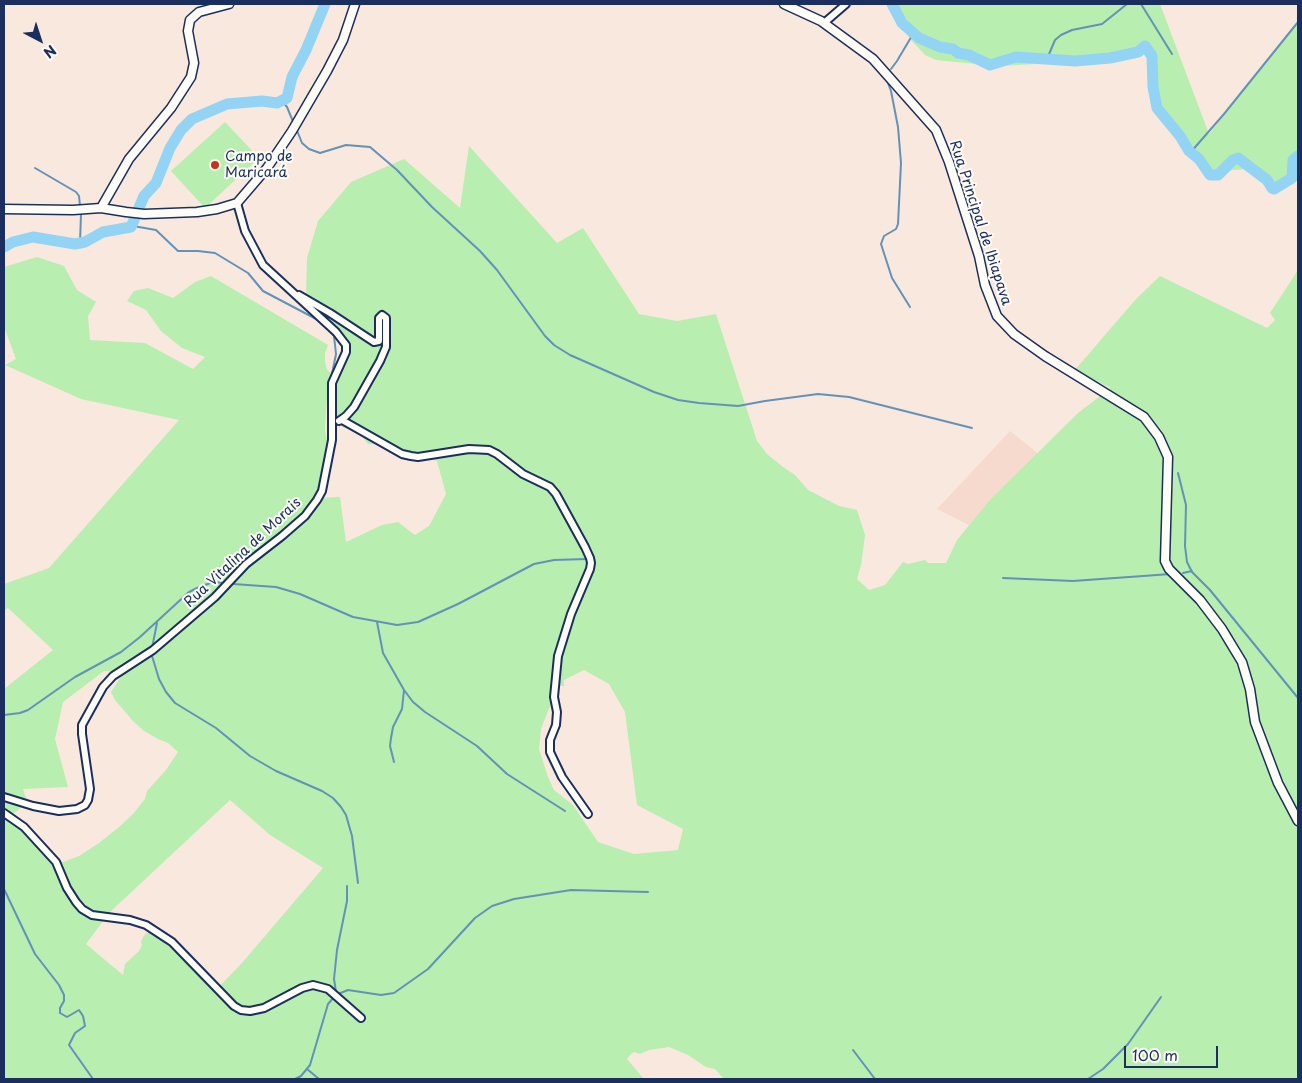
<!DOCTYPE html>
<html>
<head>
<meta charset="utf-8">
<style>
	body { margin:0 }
	#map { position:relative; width:1302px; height:1083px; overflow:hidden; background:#f9e8de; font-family:"Playpen Sans",sans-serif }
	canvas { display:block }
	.frame { position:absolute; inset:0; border:5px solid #1b2f5e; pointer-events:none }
	.north { position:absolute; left:15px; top:15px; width:50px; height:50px; -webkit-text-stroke:4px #fdfcf7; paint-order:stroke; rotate:140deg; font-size:14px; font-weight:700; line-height:20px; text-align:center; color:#1b2f5e }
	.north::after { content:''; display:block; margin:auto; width:18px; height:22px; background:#1b2f5e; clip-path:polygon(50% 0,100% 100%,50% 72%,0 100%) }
	.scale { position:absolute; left:1124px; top:1046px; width:94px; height:22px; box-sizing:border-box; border:2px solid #1b2f5e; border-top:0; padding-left:6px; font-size:15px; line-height:18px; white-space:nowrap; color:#1b2f5e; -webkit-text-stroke:4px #fdfcf7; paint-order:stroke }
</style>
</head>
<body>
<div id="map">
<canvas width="1302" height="1083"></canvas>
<div class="frame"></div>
<div class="north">N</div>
<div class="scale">100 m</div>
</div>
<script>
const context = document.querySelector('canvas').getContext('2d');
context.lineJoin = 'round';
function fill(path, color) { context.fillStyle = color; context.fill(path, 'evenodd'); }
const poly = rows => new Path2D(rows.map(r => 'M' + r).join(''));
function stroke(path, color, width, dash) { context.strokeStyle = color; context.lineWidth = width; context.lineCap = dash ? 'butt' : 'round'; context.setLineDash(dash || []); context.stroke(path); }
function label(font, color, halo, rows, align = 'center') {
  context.font = font + ' "Playpen Sans",sans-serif'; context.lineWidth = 4; context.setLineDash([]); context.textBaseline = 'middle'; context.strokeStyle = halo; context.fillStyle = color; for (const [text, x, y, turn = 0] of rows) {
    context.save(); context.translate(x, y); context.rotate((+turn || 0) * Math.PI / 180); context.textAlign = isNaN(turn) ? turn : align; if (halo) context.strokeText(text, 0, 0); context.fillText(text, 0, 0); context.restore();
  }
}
fill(poly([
	[1010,431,1039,454,969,525,937,509]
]), '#f6dacd');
fill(poly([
	[893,4,1160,4,1209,134,1298,23,1298,162,1291,182,1274,190,1262,174,1250,169,1232,170,1216,179,1210,177,1210,168,1161,109,1148,87,1152,62,1143,54,1103,61,996,66,936,60,925,55,911,40,898,21],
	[225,122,259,158,205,208,171,171],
	[469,146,557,243,583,228,639,314,677,321,716,314,757,441,767,454,783,467,795,475,808,490,839,506,857,510,865,535,861,565,857,579,869,590,885,585,903,562,908,564,925,560,928,563,946,563,957,540,990,500,1078,413,1111,388,1074,371,1136,299,1160,276,1267,328,1275,320,1270,313,1298,270,1298,1079,724,1079,715,1069,706,1067,688,1055,669,1047,649,1050,640,1054,634,1052,630,1055,627,1059,644,1079,4,1079,4,689,53,650,8,608,4,611,4,584,49,568,179,420,81,399,5,365,16,359,4,327,4,267,37,257,64,266,77,290,96,302,88,316,90,340,145,343,193,369,205,357,182,348,161,331,146,310,127,301,134,291,148,288,173,298,195,282,211,276,328,345,325,353,325,362,327,370,335,376,341,372,350,354,348,342,329,326,306,299,307,258,318,221,351,182,404,159,460,208],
	[327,398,332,399,335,413,342,427,360,434,368,444,387,445,437,461,446,494,429,526,415,535,398,522,382,525,346,542,340,497,316,498,327,440,325,430],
	[584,670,609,684,625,712,637,805,683,829,678,850,634,854,598,842,573,805,554,790,548,777,539,749,541,729,558,686,564,686,564,680],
	[104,671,124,672,111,692,115,700,133,721,144,731,158,739,168,743,178,752,166,770,147,791,145,799,133,814,119,827,99,843,79,856,63,862,52,860,11,816,24,805,28,804,23,789,68,787,55,739,63,702],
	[230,800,270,835,323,868,242,963,214,992,191,965,160,939,151,933,146,933,143,937,141,942,142,945,139,951,125,964,123,975,86,944,109,913]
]), '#b8eeb0');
stroke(poly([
	[1141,4,1172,54],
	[1047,59,1055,40,1061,35,1072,30,1102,24,1127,4],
	[891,69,897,61,913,34],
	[886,78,891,91,898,127,901,163,898,224,896,229,884,236,881,244,892,278,910,307],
	[282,101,287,107,294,124],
	[296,128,302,143,309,149,320,153,346,145,370,147,397,170,432,207,480,251,497,270,545,336,554,345,570,355,654,392,678,400,699,403,738,406,765,401,818,394,849,397,972,428],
	[1190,153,1224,114,1298,22],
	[35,168,76,192,79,196,80,206],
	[1293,175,1298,177],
	[133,226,156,230,178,251,198,251,215,253,248,273,263,291,320,321],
	[80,243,81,214],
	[329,389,336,354,334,336,330,331],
	[1178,473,1186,505,1185,546,1187,562,1192,572,1210,590,1298,698],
	[1183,573,1192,571],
	[1003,578,1073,581,1171,574],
	[233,584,276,587,300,594,353,617,397,625,418,622,458,604,534,564,554,560,587,559],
	[377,622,383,653,404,690,413,702,425,712,477,746,507,774,565,811],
	[152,648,157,623],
	[152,656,159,679,166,692,175,703,216,728,250,756,276,771,322,791,333,798,341,807,346,815,352,836,358,883],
	[4,715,20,713,28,710,75,677,121,652,140,637,189,592,197,588,213,582,225,583],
	[394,762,390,746,391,738,393,727,402,709,404,690],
	[4,889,35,954,59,985,64,995,64,1001,60,1008,60,1013,67,1017,79,1010,83,1016,85,1026,75,1033,69,1045,93,1079],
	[336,992,334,979,337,950,347,901,347,886],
	[338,994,348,990,381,995,394,993,428,969,475,918,492,906,514,899,571,890,648,892],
	[853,1050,875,1079],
	[307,1069,319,1079],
	[295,1079,301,1076,310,1065,328,1004,334,997],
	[1088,1079,1103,1069,1128,1044,1161,997]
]), '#6392b9', 2);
stroke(poly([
	[892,4,902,23,919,38,940,47,953,49,958,53,969,55,990,65,1016,57,1075,61,1110,58,1138,52,1145,46,1152,56,1153,87,1157,108,1180,136,1189,151,1199,159,1210,175,1218,175,1233,160,1238,158,1267,180,1272,188,1274,189,1292,178,1293,160,1298,156],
	[4,247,13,242,33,237,75,244,85,242,103,232,131,227,144,196,156,183,170,148,181,130,192,119,227,104,262,101,277,103,287,98,292,77,306,50,325,4]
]), '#93d4f5', 11);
const minor = poly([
	[824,23,846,4],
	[299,295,330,313,374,342,379,341,379,318,382,315,386,318,386,347,380,361,354,407,346,416,339,421],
	[342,420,402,454,411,456,418,457,469,449,489,450,497,454,523,474,550,487,556,494,585,547,590,558,591,563,590,569,571,614,558,656,554,697,557,712,556,725,550,740,550,752,562,777,588,814],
	[4,797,33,806,59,811,77,809,85,805,88,800,90,789,82,734,82,725,103,687,113,676,153,650,215,597,246,564,282,536,305,516,317,500,322,491,332,440,332,383,346,352,346,345,336,332,263,265,245,231,237,203],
	[4,813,24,827,56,862,67,888,76,902,82,909,92,915,130,920,146,925,172,942,234,1006,241,1010,250,1011,264,1008,302,988,313,985,328,989,361,1018]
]);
const tertiary = poly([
	[784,4,821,21,873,59,936,130,949,162,979,256,985,285,997,316,1014,334,1045,356,1144,417,1159,437,1168,457,1165,561,1169,569,1200,600,1222,629,1242,662,1250,689,1255,722,1278,783,1298,821],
	[101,208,129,159,171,108,191,77,194,63,188,31,190,20,199,12,229,4],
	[4,209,73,210,101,208,126,212,144,214,197,212,217,209,237,203,267,168,292,131,327,71,343,40,355,4]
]);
stroke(minor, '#1b2f5e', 10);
stroke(tertiary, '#1b2f5e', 11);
stroke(minor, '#fdfcf7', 6);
stroke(tertiary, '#fdfcf7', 8);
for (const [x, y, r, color] of [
	[215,165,5,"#c8321e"]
]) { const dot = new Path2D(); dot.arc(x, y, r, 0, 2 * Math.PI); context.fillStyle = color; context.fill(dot); stroke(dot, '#fdfcf7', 2); }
label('14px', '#1b2f5e', '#fdfcf7', [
	["Campo de",225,157],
	["Maricará",225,173]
], 'left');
label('14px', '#1b2f5e', '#fdfcf7', [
	["Rua Principal de Ibiapava",980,223,72],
	["Rua Vitalina de Morais",243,553,-43]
]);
</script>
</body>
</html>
